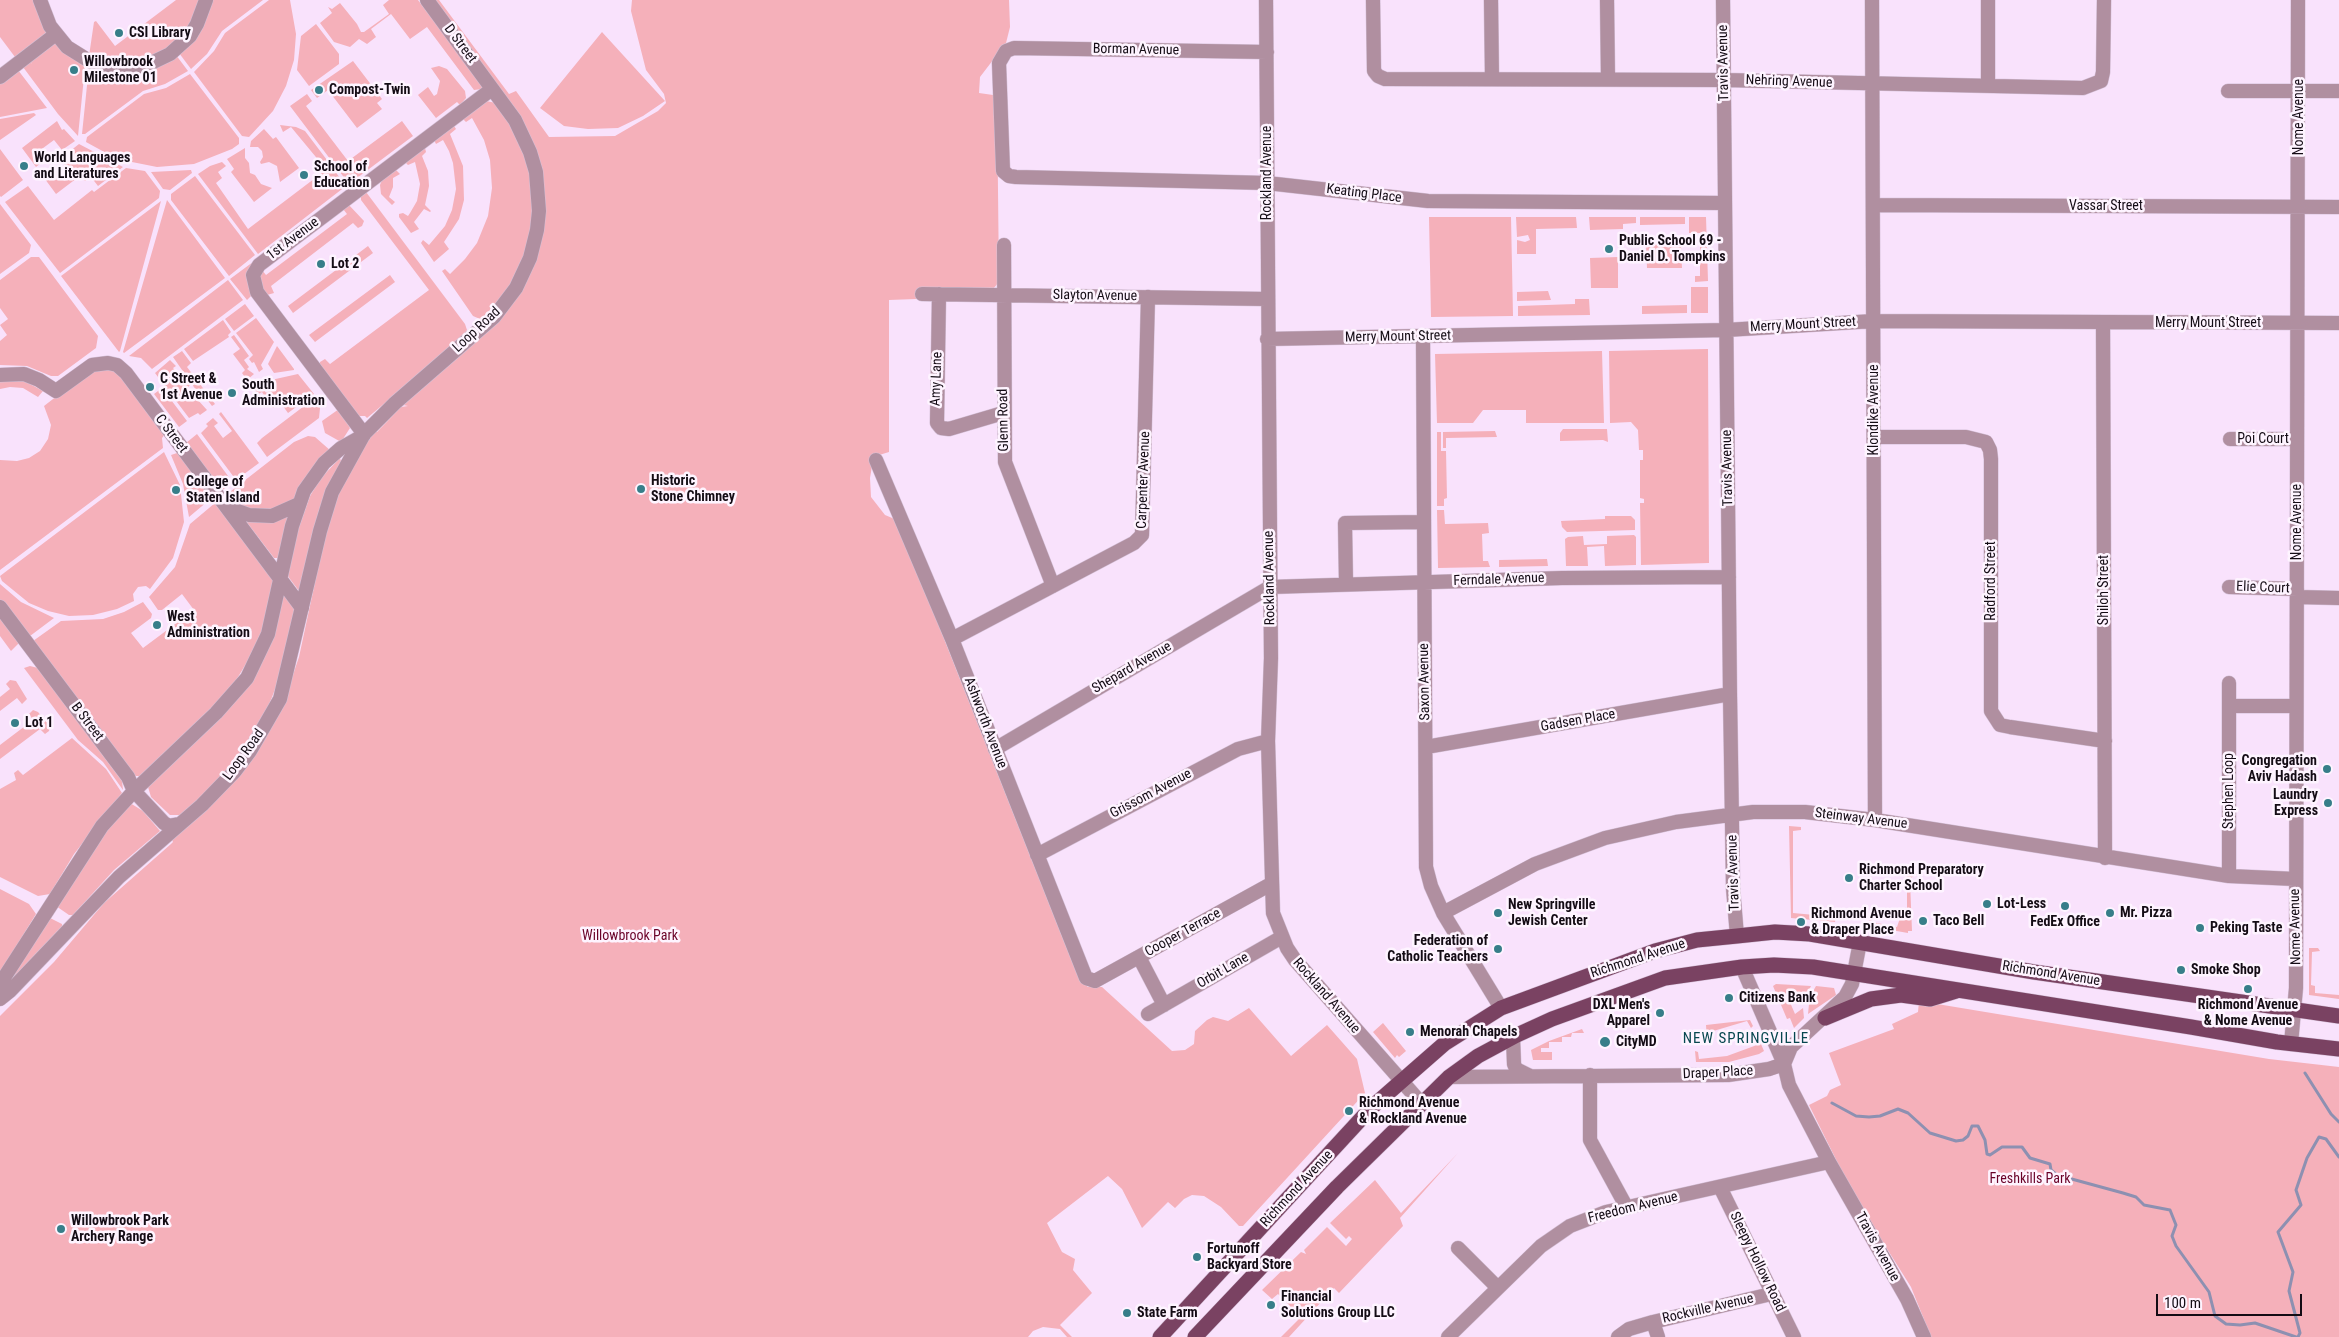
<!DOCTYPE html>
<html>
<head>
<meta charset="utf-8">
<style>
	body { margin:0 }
	#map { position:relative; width:2339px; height:1337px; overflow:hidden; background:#f9e2fc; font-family:"Roboto Condensed",sans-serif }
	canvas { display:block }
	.scale { position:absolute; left:2156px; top:1294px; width:146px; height:22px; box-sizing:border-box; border:2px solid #140c15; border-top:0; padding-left:6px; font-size:15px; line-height:18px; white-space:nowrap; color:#140c15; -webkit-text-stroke:4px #fef4ff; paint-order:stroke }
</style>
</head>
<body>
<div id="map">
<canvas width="2339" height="1337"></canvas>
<div class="scale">100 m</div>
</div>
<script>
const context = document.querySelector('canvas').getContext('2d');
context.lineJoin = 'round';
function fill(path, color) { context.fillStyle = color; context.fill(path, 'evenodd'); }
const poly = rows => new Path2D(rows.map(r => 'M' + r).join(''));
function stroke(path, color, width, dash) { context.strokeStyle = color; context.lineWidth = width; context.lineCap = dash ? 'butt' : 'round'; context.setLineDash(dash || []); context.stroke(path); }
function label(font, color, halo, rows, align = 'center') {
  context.font = font + ' "Roboto Condensed",sans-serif'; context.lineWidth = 5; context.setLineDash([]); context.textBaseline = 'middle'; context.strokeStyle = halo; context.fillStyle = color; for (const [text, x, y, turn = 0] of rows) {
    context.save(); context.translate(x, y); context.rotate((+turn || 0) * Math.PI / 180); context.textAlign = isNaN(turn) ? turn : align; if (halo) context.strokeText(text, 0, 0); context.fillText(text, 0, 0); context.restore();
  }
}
fill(poly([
	[0,0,36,0,48,32,15,57,0,37],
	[176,0,202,0,199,13,178,42,147,60,125,64,89,56,94,22,96,21,115,46],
	[211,0,263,0,222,31,207,54,191,69,179,53,208,15],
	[269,0,290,0,296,34,294,60,286,86,273,111,249,137,242,136,194,72,214,51,225,33],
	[389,0,418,0,482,84,482,89,474,90,427,27,410,39,391,14,371,29,376,37,367,44,359,39,350,47,334,42,320,23,332,13,328,7,332,9,340,3,357,24,361,32,364,32,389,14,383,5],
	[432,0,439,0,509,94,516,91,549,137,615,136,658,111,666,103,664,94,646,70,631,11,632,0,1009,0,1010,27,1006,43,980,77,979,93,993,95,997,99,999,282,993,289,918,288,916,299,889,300,889,452,876,456,873,460,870,478,871,497,885,515,897,520,1077,974,1082,981,1088,987,1102,987,1172,1051,1185,1050,1194,1044,1195,1031,1207,1020,1213,1017,1228,1021,1249,1008,1291,1056,1327,1025,1357,1059,1365,1093,1243,1226,1239,1226,1221,1207,1204,1196,1192,1195,1184,1199,1175,1208,1168,1202,1142,1228,1122,1189,1108,1176,1047,1223,1062,1252,1075,1259,1073,1270,1092,1293,1060,1325,1072,1337,1067,1337,1060,1329,1043,1327,1033,1331,1028,1337,0,1337,0,1016,54,962,104,903,171,844,173,842,171,838,283,704,299,657,332,503,361,448,375,431,377,432,401,407,408,406,403,405,528,275,538,162],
	[316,24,339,54,339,64,309,86,297,70,301,36],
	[602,32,665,101,643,116,618,128,588,129,564,126,540,108],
	[56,42,85,67,78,136,58,114,23,67,30,62,32,64,30,61],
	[176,55,188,71,165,84,143,91,85,134,82,134,89,66,98,69],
	[353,61,382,99,377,103,382,109,357,128,328,90,317,98,311,90],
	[439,66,447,69,465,91,466,98,460,105,457,102,436,118,418,95,428,87,434,96,437,94,440,81,431,68],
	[18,70,47,108,0,117,0,84],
	[190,74,239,138,239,144,232,149,194,164,157,167,117,159,86,142,87,137,144,94,166,88],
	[307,94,312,101,306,106,348,161,402,121,413,136,349,184,290,106],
	[486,101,496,103,507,117,523,148,530,174,533,213,526,252,507,291,484,318,480,319,473,316,442,271,445,269,450,274,465,259,477,243,488,216,492,188,490,160,484,140,472,118,466,122,463,119],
	[34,113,36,115,0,140,0,119],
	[57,121,62,130,64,129,75,141,62,150,54,140,35,154,41,163,36,167,22,148],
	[280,125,296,127,305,131,330,164,325,168,291,127,283,132],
	[454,126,456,129,450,134,463,166,464,200,459,219,444,242,449,249,434,262,421,243,423,240,429,245,445,226,452,210,456,189,453,163,449,151,443,140,436,144,434,140],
	[264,129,273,139,276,137,299,168,280,182,277,166,269,162,261,164,260,162,263,157,262,151,258,147,250,147,251,141],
	[79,144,123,167,98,186,91,177,85,181,81,175,56,194,42,175,53,167,56,171,65,165,60,159],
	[245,148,245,158,249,163,250,173,255,175,261,184,272,188,254,202,231,172,234,169,227,159],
	[425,148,426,152,422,156,428,171,429,186,425,205,431,211,430,212,424,209,414,222,419,229,411,233,399,217,399,214,403,213,408,216,410,213,417,201,420,184,415,162,408,165,405,162],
	[0,149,23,180,1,197,0,196],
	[222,162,226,166,218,172,222,178,216,183,248,229,331,166,346,186,258,254,198,174,210,166],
	[126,168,145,171,160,191,159,198,60,273,5,202,28,186,54,220,92,190,94,192],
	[191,170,192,173,170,190,163,189,151,172],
	[396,170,400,174,393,178,393,187,389,197,395,202,392,205,381,194,380,185,382,180],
	[195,176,255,255,229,276,171,200,171,194],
	[366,192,465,324,467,330,464,337,367,418,365,416,358,416,320,365,320,362,325,359,330,364,429,290,361,200,361,196],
	[167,200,225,278,124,353,123,352],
	[161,201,120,351,119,352,61,276],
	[0,204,31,245,29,253,0,274],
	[348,204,364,221,362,226,358,228,353,223,271,286,274,293,267,295,261,288,258,278,262,270,266,275,339,220,347,214,343,209],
	[1429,217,1511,217,1513,316,1431,317],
	[1516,217,1576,217,1577,228,1536,229,1536,254,1517,254,1517,240,1525,242,1530,240,1528,235,1517,237],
	[1589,217,1636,217,1636,223,1623,224,1623,229,1590,230],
	[1640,217,1685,217,1685,224,1640,225],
	[1689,217,1706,217,1708,281,1695,282,1695,276,1700,276,1700,233,1689,233],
	[1646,244,1681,244,1682,268,1647,268],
	[368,246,373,253,293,313,288,306],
	[31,257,39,257,98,336,96,348,58,376,51,376,27,366,0,365,0,341,7,335,0,325,8,319,0,308,0,280],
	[1618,257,1618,288,1591,288,1590,258],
	[257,259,247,277,252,295,247,300,230,279],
	[390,275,395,282,315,342,309,335],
	[228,280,243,300,152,369,141,358,129,356],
	[1691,287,1708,287,1708,313,1691,313],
	[1548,291,1551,300,1517,301,1517,292],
	[1575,299,1589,299,1590,315,1518,316,1518,306,1575,304],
	[245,304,254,316,234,331,225,319],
	[1687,305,1687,313,1642,314,1642,306],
	[256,318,274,342,261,365,263,369,259,372,254,362,252,363,249,359,253,355,236,333],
	[223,320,231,332,228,335,229,337,193,361,184,349],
	[234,335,249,356,244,360,249,367,247,369,254,374,247,380,242,373,245,370,233,354,240,349,231,337],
	[277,346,294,369,294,370,274,373,268,364],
	[1708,349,1709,563,1641,565,1640,503,1644,503,1644,499,1640,498,1640,460,1643,460,1643,450,1639,450,1638,430,1631,422,1610,423,1609,351],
	[182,351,191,363,187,367,215,404,212,406,206,398,203,400,173,357],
	[1602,351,1604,423,1526,423,1526,410,1483,410,1473,423,1437,423,1435,354],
	[170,360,176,366,173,368,177,373,180,372,190,385,187,388,207,410,200,415,198,413,189,418,155,373],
	[100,367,116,370,166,433,162,438,163,448,0,570,0,460,17,461,29,458,40,451,48,439,51,425,44,406,84,375],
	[298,374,314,394,288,413,280,402,273,408,262,392,258,394,253,388,261,382,266,393,271,389,270,382,267,384,264,380,269,377,271,380],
	[0,380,23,380,43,391,38,397,23,388,10,387,0,389],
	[162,388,187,421,179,427,154,394],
	[316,397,320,408,319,418,267,457,257,443,262,438],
	[339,409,350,428,341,442,325,433,322,421],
	[221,412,259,463,236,480,201,433,208,426,206,424,213,418,218,423,214,426,223,438,232,431,219,414],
	[1563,429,1607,429,1608,442,1603,440,1560,441,1560,433],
	[1495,431,1497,437,1446,438,1446,448,1443,448,1443,432],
	[1437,432,1441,432,1441,451,1446,451,1447,498,1444,499,1444,506,1437,506],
	[197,434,231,480,232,483,224,489,221,490,186,443],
	[308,436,315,437,331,451,292,502,261,513,233,503,226,495,294,442],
	[164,452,180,485,184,522,173,558,150,589,146,586,138,587,133,594,134,601,117,609,93,615,69,616,48,611,29,603,2,581,0,576],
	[180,452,214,496,189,517,183,484,171,455],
	[340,458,341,461,319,511,299,591,287,575,298,530,310,496,321,478],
	[215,503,273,580,263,628,256,647,229,692,140,776,135,776,33,641,61,621,103,619,124,612,143,602,152,614,151,618,131,633,143,648,194,610,182,594,162,610,158,610,149,597,175,567,190,524],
	[1437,510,1444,510,1445,524,1488,523,1489,533,1482,534,1483,561,1488,561,1490,567,1438,568],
	[289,514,278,558,274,558,245,520],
	[1605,516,1631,516,1635,520,1635,530,1567,532,1562,527,1561,521,1605,519],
	[1634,535,1636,537,1636,565,1605,566,1604,546,1587,547,1588,566,1566,566,1565,539,1568,537,1583,536,1584,545,1607,544,1607,536],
	[1547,559,1548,566,1499,567,1499,560],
	[0,584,21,602,54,618,30,636,0,601],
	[283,594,296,606,288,656,265,715,234,764,208,792,181,815,170,815,151,797,148,787,230,708,240,696],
	[0,617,19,643,11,651,0,636],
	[30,666,38,668,122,781,123,790,103,762,78,740,24,668],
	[10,680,16,681,27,699,22,704,17,698,0,711,0,697,10,689,6,684],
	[33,710,38,712,50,726,49,731,45,734,40,729,0,759,0,745,33,720,29,714],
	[72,738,106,769,122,793,74,854,50,894,38,896,0,877,0,789,16,780,14,773,18,770,23,775],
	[130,803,143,811,160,831,114,870,73,915,69,915,56,906,88,853],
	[1789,826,1801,827,1801,830,1793,831,1793,913,1836,917,1835,922,1791,918],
	[1907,874,1918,874,1912,877,1910,881,1912,931,1908,931,1908,933,1868,926,1871,914,1872,922,1897,927,1900,918,1907,916],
	[0,889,29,904,36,914,0,973],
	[50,918,62,924,62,927,12,982,8,982],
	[2309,948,2318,948,2320,951,2312,952,2311,985,2315,986,2315,993,2339,995,2339,999,2309,995],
	[1776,984,1811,986,1807,994,1786,993,1795,1014,1803,1008,1804,1018,1794,1028,1790,1018,1787,1019,1773,986],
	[1816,986,1834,988,1836,995,1808,1014,1809,1004,1817,997,1811,995],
	[1919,1001,2269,1059,2339,1067,2339,1337,1931,1337,1911,1287,1855,1198,1809,1105,1827,1096,1830,1090,1841,1085,1829,1053,1894,1029,1892,1024,1918,1012],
	[1750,1020,1753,1026,1751,1028,1747,1021,1710,1032,1710,1040,1707,1041,1706,1025],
	[1383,1023,1406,1051,1399,1057,1397,1055,1395,1058,1373,1032],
	[1582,1029,1584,1033,1572,1033,1571,1037,1562,1037,1562,1042,1549,1042,1549,1048,1541,1048,1541,1052,1552,1052,1552,1060,1533,1060,1531,1050,1549,1041],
	[1757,1035,1764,1051,1759,1054,1729,1062,1696,1062,1695,1051,1698,1052,1699,1059,1727,1056,1757,1045,1754,1037],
	[1458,1153,1400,1218,1403,1226,1339,1293,1334,1288,1289,1337,1281,1337,1298,1320,1293,1314,1295,1311,1278,1294,1272,1299,1262,1290,1301,1252,1306,1254,1304,1250,1327,1227,1346,1246,1352,1239,1349,1236,1346,1239,1330,1223,1375,1180,1401,1213]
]), '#f5b0ba');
stroke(poly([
	[2305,1073,2331,1114,2339,1122],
	[1832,1103,1856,1116,1869,1117,1880,1116,1898,1109,1908,1113,1930,1133,1956,1141,1963,1140,1968,1136,1972,1126,1978,1126,1985,1140,1987,1154,1990,1155,2002,1147,2022,1147,2030,1158,2050,1164,2051,1170,2057,1175,2123,1193,2136,1197,2144,1205,2170,1210,2176,1225,2172,1236,2176,1246,2209,1292,2215,1316,2226,1324,2240,1325,2255,1323,2296,1337],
	[2298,1337,2300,1333,2289,1291,2293,1272,2278,1232,2301,1205,2296,1190,2307,1158,2319,1137,2326,1139,2339,1157]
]), '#8d90b1', 3);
const minor = poly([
	[40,0,50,26,67,47,91,62,117,68,145,66,170,54,190,36,197,24,206,0],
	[1266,0,1271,658,1268,741,1273,913,1287,948,1295,960,1421,1103],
	[1373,0,1374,71,1378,76,1385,79,1724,80,2083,88,2101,81,2103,72,2104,0],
	[1491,0,1492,78],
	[1607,0,1608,79],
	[1723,0,1730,694,1733,888,1737,936],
	[1872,0,1875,820],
	[1988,0,1988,85],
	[1267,52,1014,48,1006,51,999,63,1003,171,1009,176,1016,177,1267,183,1428,201,1725,203],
	[0,77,56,34],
	[2228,91,2339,91],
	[1873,205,2339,207],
	[1004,245,1005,462,1053,586],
	[922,294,1267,299],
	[939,294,937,423,941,428,949,429,1003,413],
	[2103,322,2105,858],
	[1423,336,1426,867,1431,886,1443,913,1501,1008],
	[1267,339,1726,330,1874,321,2339,323],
	[0,375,24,374,39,380,56,391,92,365,108,363,117,365,126,373,302,608],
	[364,434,257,292,253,275,259,265,492,89],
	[1874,437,1966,437,1986,442,1990,450,1991,459,1991,711,2000,725,2010,727,2105,741],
	[2230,439,2296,439],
	[876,460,952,639,1086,978,1095,981,1271,884],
	[227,507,249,515,272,516,299,504],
	[1346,583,1345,523,1424,522],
	[2229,587,2297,589],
	[2297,597,2339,598],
	[0,607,128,777,134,791,164,823,169,826,180,824],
	[952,639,1134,543,1142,535,1148,297],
	[2229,683,2229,876],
	[2229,706,2296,706],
	[1426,747,1730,694],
	[995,749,1270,587,1562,578,1729,577],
	[1037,855,1238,749,1268,741],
	[1443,913,1535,864,1605,838,1676,822,1753,812,1805,812,1875,820,2229,876,2295,879],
	[1139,957,1164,1005],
	[1742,967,1784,1064,1789,1085,1829,1162,1907,1299,1924,1337],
	[0,984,102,826,134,791,216,713,247,678,268,634,292,526,304,491,324,463,341,448,364,435],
	[0,999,10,991,119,877,202,805,235,771,250,751,280,699,320,531,332,492,364,434,395,403,494,317,516,288,530,258,537,230,539,211,536,172,530,152,515,120,427,0],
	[1148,1014,1282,937],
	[1513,1037,1514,1064,1516,1069,1530,1076],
	[2291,1044,2296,988,2298,0],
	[1590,1075,1590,1140,1627,1208],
	[1449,1077,1728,1075,1769,1069,1784,1064,1791,1047,1845,997,1852,984,1860,942],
	[1720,1187,1794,1337],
	[1458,1248,1498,1288],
	[1653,1322,1658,1337],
	[1448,1337,1541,1246,1570,1226,1606,1212,1829,1162],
	[1618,1337,1629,1329,1653,1322,1771,1294]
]);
const major = poly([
	[1825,1018,1871,999,1901,995,1930,999,1956,991],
	[1160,1337,1372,1107,1444,1044,1501,1008,1655,951,1697,940,1737,936,1775,932,1810,934,2034,972,2339,1016],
	[1195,1337,1337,1187,1449,1077,1478,1056,1517,1035,1552,1019,1665,978,1742,967,1774,965,1813,967,2191,1027,2277,1042,2339,1049]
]);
stroke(minor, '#d4c0d7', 15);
stroke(major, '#d4c0d7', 16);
stroke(minor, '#b08fa0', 14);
stroke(major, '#7a4262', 15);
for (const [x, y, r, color] of [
	[119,33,5,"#377e89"],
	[74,70,5,"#377e89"],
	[319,90,5,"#377e89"],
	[24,166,5,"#377e89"],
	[304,175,5,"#377e89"],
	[1609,249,5,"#377e89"],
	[321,264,5,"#377e89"],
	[150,387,5,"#377e89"],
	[232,393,5,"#377e89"],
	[641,489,5,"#377e89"],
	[176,490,5,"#377e89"],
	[157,625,5,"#377e89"],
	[15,723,5,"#377e89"],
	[2327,769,5,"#377e89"],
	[2328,803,5,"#377e89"],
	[1849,878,5,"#377e89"],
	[1987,904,5,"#377e89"],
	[2065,906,5,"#377e89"],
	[1498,913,5,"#377e89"],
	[2110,913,5,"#377e89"],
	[1923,921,5,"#377e89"],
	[1801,922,5,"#377e89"],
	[2200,928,5,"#377e89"],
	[1498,949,5,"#377e89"],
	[2181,970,5,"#377e89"],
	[2248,989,5,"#377e89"],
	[1729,998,5,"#377e89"],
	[1660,1013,5,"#377e89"],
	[1410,1032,5,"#377e89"],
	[1605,1042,6,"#377e89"],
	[1349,1111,5,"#377e89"],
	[61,1229,5,"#377e89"],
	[1197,1257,5,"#377e89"],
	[1271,1305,5,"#377e89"],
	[1127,1313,5,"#377e89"]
]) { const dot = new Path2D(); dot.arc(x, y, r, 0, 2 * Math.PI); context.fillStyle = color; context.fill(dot); stroke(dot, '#fef4ff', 2); }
label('bold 14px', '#140c15', '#fef4ff', [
	["CSI Library",129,33],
	["Willowbrook",84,62],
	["Milestone 01",84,78],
	["Compost-Twin",329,90],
	["World Languages",34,158],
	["and Literatures",34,174],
	["School of",314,167],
	["Education",314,183],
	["Public School 69 -",1619,241],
	["Daniel D. Tompkins",1619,257],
	["Lot 2",331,264],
	["C Street &",160,379],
	["1st Avenue",160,395],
	["South",242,385],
	["Administration",242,401],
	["Historic",651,481],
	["Stone Chimney",651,497],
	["College of",186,482],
	["Staten Island",186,498],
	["West",167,617],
	["Administration",167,633],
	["Lot 1",25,723],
	["Congregation",2317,761,"right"],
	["Aviv Hadash",2317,777,"right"],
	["Laundry",2318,795,"right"],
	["Express",2318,811,"right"],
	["Richmond Preparatory",1859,870],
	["Charter School",1859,886],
	["Lot-Less",1997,904],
	["New Springville",1508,905],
	["Jewish Center",1508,921],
	["Mr. Pizza",2120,913],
	["Richmond Avenue",1811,914],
	["& Draper Place",1811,930],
	["Taco Bell",1933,921],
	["FedEx Office",2065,922,"center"],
	["Peking Taste",2210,928],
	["Federation of",1488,941,"right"],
	["Catholic Teachers",1488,957,"right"],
	["Smoke Shop",2191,970],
	["Citizens Bank",1739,998],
	["DXL Men's",1650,1005,"right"],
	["Apparel",1650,1021,"right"],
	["Richmond Avenue",2248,1005,"center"],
	["& Nome Avenue",2248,1021,"center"],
	["Menorah Chapels",1420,1032],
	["CityMD",1616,1042],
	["Richmond Avenue",1359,1103],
	["& Rockland Avenue",1359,1119],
	["Willowbrook Park",71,1221],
	["Archery Range",71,1237],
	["Fortunoff",1207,1249],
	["Backyard Store",1207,1265],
	["Financial",1281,1297],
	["Solutions Group LLC",1281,1313],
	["State Farm",1137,1313]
], 'left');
label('14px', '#140c15', '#fef4ff', [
	["D Street",460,44,53],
	["Borman Avenue",1136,50,1],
	["Travis Avenue",1724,63,-91],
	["Nehring Avenue",1789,82,2],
	["Nome Avenue",2299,117,-90],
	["Rockland Avenue",1267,173,-90],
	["Keating Place",1364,194,7],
	["Vassar Street",2106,206],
	["1st Avenue",293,239,-37],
	["Slayton Avenue",1095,296,1],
	["Merry Mount Street",2208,323],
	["Merry Mount Street",1803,325,-3],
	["Loop Road",477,330,-43],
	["Merry Mount Street",1398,337,-1],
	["Amy Lane",937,379,-88],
	["Klondike Avenue",1874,410,-90],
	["Glenn Road",1004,420,-91],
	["C Street",171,434,53],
	["Poi Court",2263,439],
	["Travis Avenue",1728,468,-91],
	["Carpenter Avenue",1144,480,-88],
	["Nome Avenue",2297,522,-90],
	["Rockland Avenue",1270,578,-91],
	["Ferndale Avenue",1499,580,-2],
	["Radford Street",1991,581,-90],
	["Elie Court",2263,588,2],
	["Shiloh Street",2104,590,-90],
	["Shepard Avenue",1132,668,-30],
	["Saxon Avenue",1425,682,-91],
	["Gadsen Place",1578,721,-10],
	["B Street",87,722,53],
	["Ashworth Avenue",985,723,69],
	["Loop Road",244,755,-54],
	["Stephen Loop",2229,791,-90],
	["Grissom Avenue",1151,794,-28],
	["Steinway Avenue",1861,819,7],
	["Travis Avenue",1734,873,-92],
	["Nome Avenue",2296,927,-91],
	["Cooper Terrace",1183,933,-29],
	["Richmond Avenue",1638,959,-18],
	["Orbit Lane",1223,971,-30],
	["Richmond Avenue",2051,974,9],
	["Rockland Avenue",1326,996,49],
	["Draper Place",1718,1073,-3],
	["Richmond Avenue",1297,1189,-47],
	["Freedom Avenue",1633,1208,-14],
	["Travis Avenue",1877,1247,61],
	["Sleepy Hollow Road",1757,1262,64],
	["Rockville Avenue",1708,1309,-13]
]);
label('14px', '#6a0228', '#fef4ff', [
	["Willowbrook Park",630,936],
	["Freshkills Park",2030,1179]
]);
context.letterSpacing = '1px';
label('15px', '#07474f', '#fef4ff', [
	["NEW SPRINGVILLE",1746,1039]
]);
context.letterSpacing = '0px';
</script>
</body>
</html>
